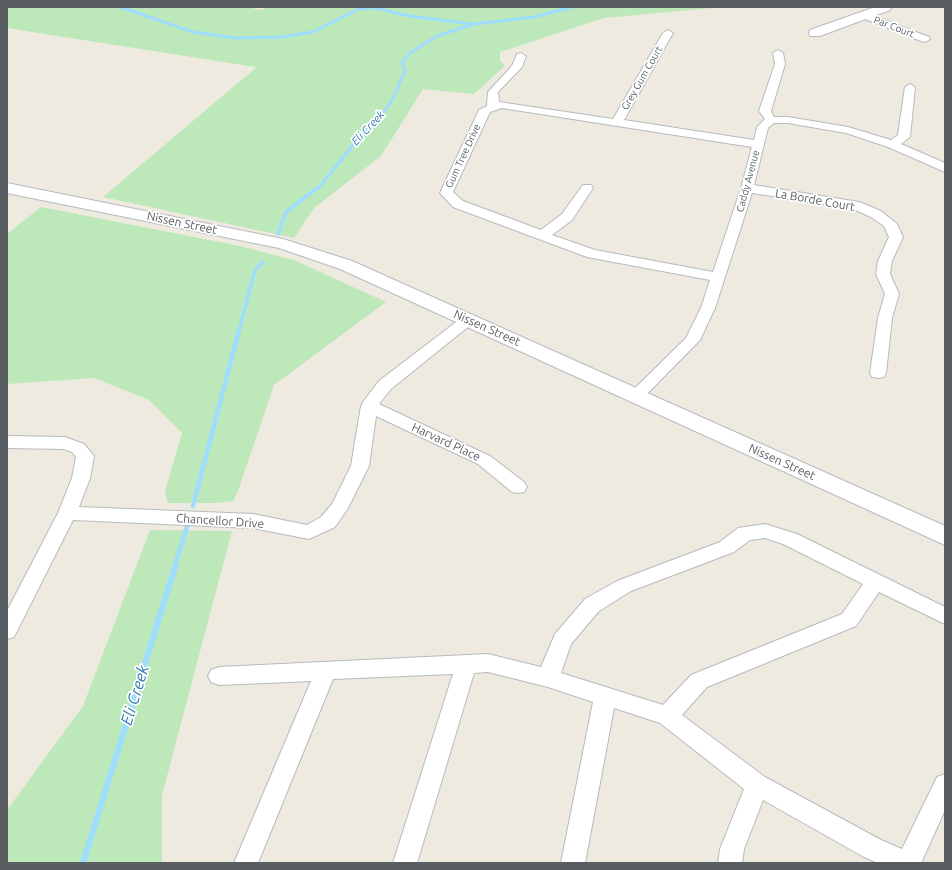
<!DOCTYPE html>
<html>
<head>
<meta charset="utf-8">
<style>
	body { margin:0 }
	#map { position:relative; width:952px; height:870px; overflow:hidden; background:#eeeae0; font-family:Ubuntu,sans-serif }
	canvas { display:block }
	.frame { position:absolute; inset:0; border:8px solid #595e63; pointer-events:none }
</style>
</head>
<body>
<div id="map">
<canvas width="952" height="870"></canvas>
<div class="frame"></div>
</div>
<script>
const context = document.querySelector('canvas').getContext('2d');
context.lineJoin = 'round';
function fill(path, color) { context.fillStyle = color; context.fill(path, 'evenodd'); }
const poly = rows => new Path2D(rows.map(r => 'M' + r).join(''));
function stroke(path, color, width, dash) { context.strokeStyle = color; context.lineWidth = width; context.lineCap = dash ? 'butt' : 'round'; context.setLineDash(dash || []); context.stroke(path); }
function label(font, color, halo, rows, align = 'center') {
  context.font = font + ' Ubuntu,sans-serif'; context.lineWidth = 3.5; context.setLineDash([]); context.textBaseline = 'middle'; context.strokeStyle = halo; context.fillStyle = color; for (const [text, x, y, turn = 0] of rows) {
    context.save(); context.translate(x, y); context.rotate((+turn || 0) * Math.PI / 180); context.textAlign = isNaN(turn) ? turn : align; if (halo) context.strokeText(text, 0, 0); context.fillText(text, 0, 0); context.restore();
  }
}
fill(poly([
	[7,7,244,7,263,10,266,7,724,7,604,18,500,52,500,60,505,66,474,94,423,89,381,156,314,208,294,238,103,197,258,66,255,67,7,28],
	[41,207,240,246,294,260,386,302,274,385,238,491,233,501,217,503,168,503,165,491,182,433,149,400,94,378,7,384,7,234],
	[150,530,232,531,162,795,162,863,7,863,7,810,83,706]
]), '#bde8ba');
stroke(poly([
	[120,7,193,32,236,38,281,37,313,32,359,9,376,8,409,16,472,24],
	[352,146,358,138,375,124,392,100,405,71,402,62,410,53,437,36,474,24,534,17,573,7]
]), '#9fddff', 3);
stroke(poly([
	[278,234,286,212,320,186,353,145],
	[239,331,255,270,263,262]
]), '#9fddff', 3.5);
stroke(poly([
	[193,506,239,330],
	[174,568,187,527]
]), '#9fddff', 4.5);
stroke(poly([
	[83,863,175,567]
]), '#9fddff', 6);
const street = poly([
	[863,12,929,37,930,39,925,42,921,41,860,17,860,13,863,12],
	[668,30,673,33,624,120,754,140,757,127,765,119,759,111,775,64,773,53,778,50,783,53,785,64,771,111,774,117,788,117,848,127,891,140,898,135,905,87,910,84,915,87,910,137,901,144,945,163,945,172,888,147,846,133,788,123,774,123,768,128,754,185,859,202,881,211,897,224,903,237,892,261,890,274,899,294,892,318,886,373,884,377,878,378,872,377,870,373,878,318,885,294,876,274,878,261,889,237,884,226,871,217,851,208,752,193,715,308,700,340,641,400,635,401,629,400,627,396,686,338,701,308,710,280,587,257,453,207,440,193,479,110,487,106,488,92,512,66,517,54,521,53,526,56,522,67,498,92,499,102,613,119,663,33,668,30],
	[502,108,752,147,741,188,713,272,595,250,552,235,572,220,593,188,591,185,583,185,562,214,541,230,463,201,453,192,490,112,502,108],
	[469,315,474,316,476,319,474,322,391,389,379,404,490,456,524,482,527,487,524,492,518,493,512,492,478,464,376,416,369,466,348,508,335,527,309,539,253,528,73,520,14,637,7,639,7,611,58,513,72,478,76,457,72,452,63,449,7,448,7,436,65,437,84,444,94,456,90,478,79,507,253,514,307,525,321,517,332,504,351,466,361,406,363,402,379,381,464,316,469,315],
	[765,524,797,534,945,607,945,624,879,592,856,626,707,687,682,715,765,777,881,840,902,849,937,777,945,774,945,810,921,863,878,863,864,857,763,800,744,849,742,863,718,863,720,849,744,789,660,723,614,708,585,863,561,863,593,702,548,687,488,672,474,673,417,863,393,863,453,674,333,679,258,863,234,863,311,681,219,685,211,682,208,676,211,670,219,667,488,654,541,667,555,634,585,599,617,581,720,542,738,528,765,524],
	[765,538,783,544,863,584,842,614,691,675,663,705,561,673,571,644,599,611,631,591,734,552,750,540,765,538]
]);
const secondary = poly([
	[875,7,892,7,890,10,820,36,810,36,809,33,810,30,875,7],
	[7,183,283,239,352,261,945,526,945,545,340,269,279,248,7,193,7,183]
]);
stroke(street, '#b6babf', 2);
stroke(secondary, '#b6bbc1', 2);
fill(street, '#fff');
fill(secondary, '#fff');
label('10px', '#595e63', '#fff', [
	["Par Court",894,27,21],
	["Grey Gum Court",642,78,-60],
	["Gum Tree Drive",463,156,-65],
	["Caddy Avenue",748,181,-75]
]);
label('italic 11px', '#317ab1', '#fff', [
	["Eli Creek",368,128,-47]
]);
label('12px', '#595e63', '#fff', [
	["La Borde Court",815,200,10],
	["Nissen Street",182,223,12],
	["Nissen Street",487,328,24],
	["Harvard Place",446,442,25],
	["Nissen Street",782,462,24],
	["Chancellor Drive",220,521,4]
]);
label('italic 16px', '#317ab1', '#fff', [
	["Eli Creek",135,695,-73]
]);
</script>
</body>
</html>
